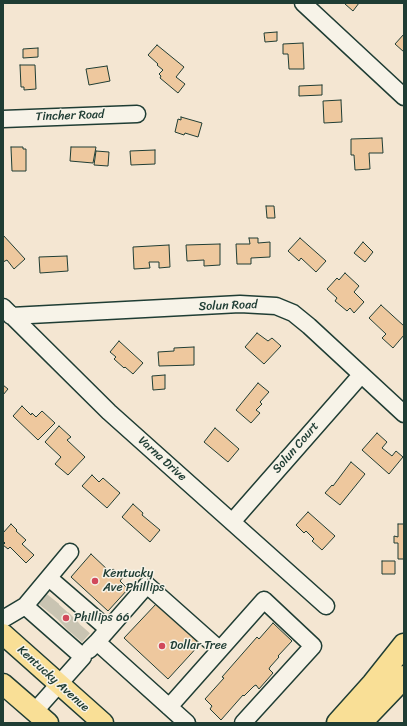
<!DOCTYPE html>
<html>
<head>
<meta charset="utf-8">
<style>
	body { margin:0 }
	#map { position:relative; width:407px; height:726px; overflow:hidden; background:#f4e6d2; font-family:Sriracha,sans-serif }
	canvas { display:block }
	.frame { position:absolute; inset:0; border:4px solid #1f3d34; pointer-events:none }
</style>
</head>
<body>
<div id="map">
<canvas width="407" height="726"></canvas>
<div class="frame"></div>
</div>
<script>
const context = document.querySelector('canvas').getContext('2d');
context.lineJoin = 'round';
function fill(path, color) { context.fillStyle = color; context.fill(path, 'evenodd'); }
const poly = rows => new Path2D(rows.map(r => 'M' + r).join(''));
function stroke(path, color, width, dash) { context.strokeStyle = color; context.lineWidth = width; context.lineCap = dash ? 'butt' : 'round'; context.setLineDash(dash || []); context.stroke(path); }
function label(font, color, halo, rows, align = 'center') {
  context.font = font + ' Sriracha,sans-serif'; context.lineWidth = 3; context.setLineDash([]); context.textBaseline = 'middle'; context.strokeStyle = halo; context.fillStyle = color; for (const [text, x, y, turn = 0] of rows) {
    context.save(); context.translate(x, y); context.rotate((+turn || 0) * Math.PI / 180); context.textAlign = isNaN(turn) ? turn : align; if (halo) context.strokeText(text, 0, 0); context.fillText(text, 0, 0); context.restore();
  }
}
const building = poly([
	[346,3,359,3,353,11,345,4,346,3],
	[277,32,277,41,265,42,264,33,277,32],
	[404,34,404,52,395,44,404,34],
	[303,43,304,69,289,69,288,54,283,54,283,44,303,43],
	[157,45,184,67,176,77,185,84,178,93,160,78,161,76,159,74,163,70,157,65,158,64,148,55,157,45],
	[38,48,38,57,23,58,23,49,38,48],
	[20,65,35,65,36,89,24,90,24,87,21,87,20,65],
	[107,66,110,81,89,85,86,69,107,66],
	[322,85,322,95,299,96,299,86,322,85],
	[341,100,342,122,324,123,323,101,341,100],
	[181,117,202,123,198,137,185,133,184,135,175,132,178,119,181,120,181,117],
	[382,138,383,153,369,153,370,169,355,170,354,155,351,155,351,139,382,138],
	[11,147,23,147,23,149,26,149,26,171,12,171,11,147],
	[71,147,96,147,93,163,70,161,71,147],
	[155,150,155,164,131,165,130,151,155,150],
	[96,151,109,152,108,166,94,165,96,151],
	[266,206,274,206,275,218,267,218,266,206],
	[3,235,25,259,14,269,7,260,3,262,3,235],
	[249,238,258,238,258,243,270,242,270,257,251,258,251,264,237,264,236,244,250,244,249,238],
	[300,238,326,261,316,272,301,258,299,261,288,251,300,238],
	[363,242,373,252,365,262,354,253,363,242],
	[220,244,220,265,204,266,204,260,187,261,186,245,220,244],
	[169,245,170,267,159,268,159,262,149,262,150,268,134,269,133,247,169,245],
	[67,256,68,271,40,273,39,257,67,256],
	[345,273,359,286,354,292,364,302,354,313,350,308,347,311,335,301,337,298,327,289,337,278,339,280,345,273],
	[381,305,404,326,404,335,393,348,382,338,386,334,369,318,381,305],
	[257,333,268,341,272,338,281,346,264,364,245,347,257,333],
	[119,341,143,363,133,374,125,367,124,368,114,359,116,357,110,352,119,341],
	[194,347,194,365,159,366,158,352,174,351,174,348,194,347],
	[165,375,165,389,153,390,152,376,165,375],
	[258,383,269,392,260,402,262,404,256,410,260,413,251,423,236,410,258,383],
	[3,385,8,389,3,395,3,385],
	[22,406,31,415,32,413,36,417,42,411,55,423,38,440,13,416,22,406],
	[59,426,71,437,67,440,85,457,68,475,55,464,61,457,45,442,59,426],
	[215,428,239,449,228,462,204,442,215,428],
	[377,433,387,442,382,448,392,456,396,451,403,457,389,474,362,450,377,433],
	[351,462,365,474,340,505,325,493,332,485,333,486,351,462],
	[92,475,99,482,103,478,120,493,107,508,82,486,92,475],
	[133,504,143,513,142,515,160,530,150,542,122,517,133,504],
	[308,512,335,536,322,550,312,541,314,539,306,531,304,533,296,525,308,512],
	[11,524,17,530,16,531,26,540,22,544,34,555,26,563,10,547,8,549,3,545,5,543,3,541,3,533,11,524],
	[398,524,404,524,404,559,398,559,398,543,394,543,394,536,398,537,398,524],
	[91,554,110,572,113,569,123,577,120,581,128,589,108,611,71,577,91,554],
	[382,561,395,561,395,574,382,574,382,561],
	[157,603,200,644,168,679,124,638,157,603],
	[273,623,292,641,278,656,279,657,270,667,269,669,273,673,259,689,256,685,254,686,244,696,243,695,221,720,210,709,212,706,205,699,224,678,222,677,257,637,259,639,273,623]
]);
fill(building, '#eec89e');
stroke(building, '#1f3d34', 1);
stroke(poly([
	[45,609,53,599],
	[56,618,64,609],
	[65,627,74,618],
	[76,637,84,628]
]), '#c9c4b2', 16, [16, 8]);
const minor = poly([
	[303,3,404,97],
	[3,119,137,114],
	[3,307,109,412,326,606],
	[11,316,240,304,276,306,293,313,309,326,404,414],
	[232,522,361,375],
	[49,578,108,629],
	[25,606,70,552],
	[3,619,25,606,83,657,35,711],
	[97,642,147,585,219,649],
	[89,650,97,642,187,723],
	[169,707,264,600,313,646,243,723]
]);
const major = poly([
	[3,634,103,723],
	[3,684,48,723]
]);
const highway = poly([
	[338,723,373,684,404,645],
	[360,723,404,677]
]);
stroke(minor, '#1f3d34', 19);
stroke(major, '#1f3d34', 23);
stroke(highway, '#1f3d34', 25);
stroke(minor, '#f7f3e8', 16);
stroke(major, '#f9df96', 20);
stroke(highway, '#f9df96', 22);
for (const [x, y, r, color] of [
	[95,581,4,"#d1495b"],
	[66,618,4,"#d1495b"],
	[162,646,4,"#d1495b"]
]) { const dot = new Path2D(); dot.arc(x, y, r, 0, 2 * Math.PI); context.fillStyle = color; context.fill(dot); stroke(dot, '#f7f3e8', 1.5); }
label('12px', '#1f3d34', '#f7f3e8', [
	["Tincher Road",70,116,-2],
	["Solun Road",228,306,-2],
	["Solun Court",296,448,-49],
	["Varna Drive",162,459,42],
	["Kentucky Avenue",53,679,42]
]);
label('12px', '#1f3d34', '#f7f3e8', [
	["Kentucky",103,574],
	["Ave Phillips",103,588],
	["Phillips 66",74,618],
	["Dollar Tree",170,646]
], 'left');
</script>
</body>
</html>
